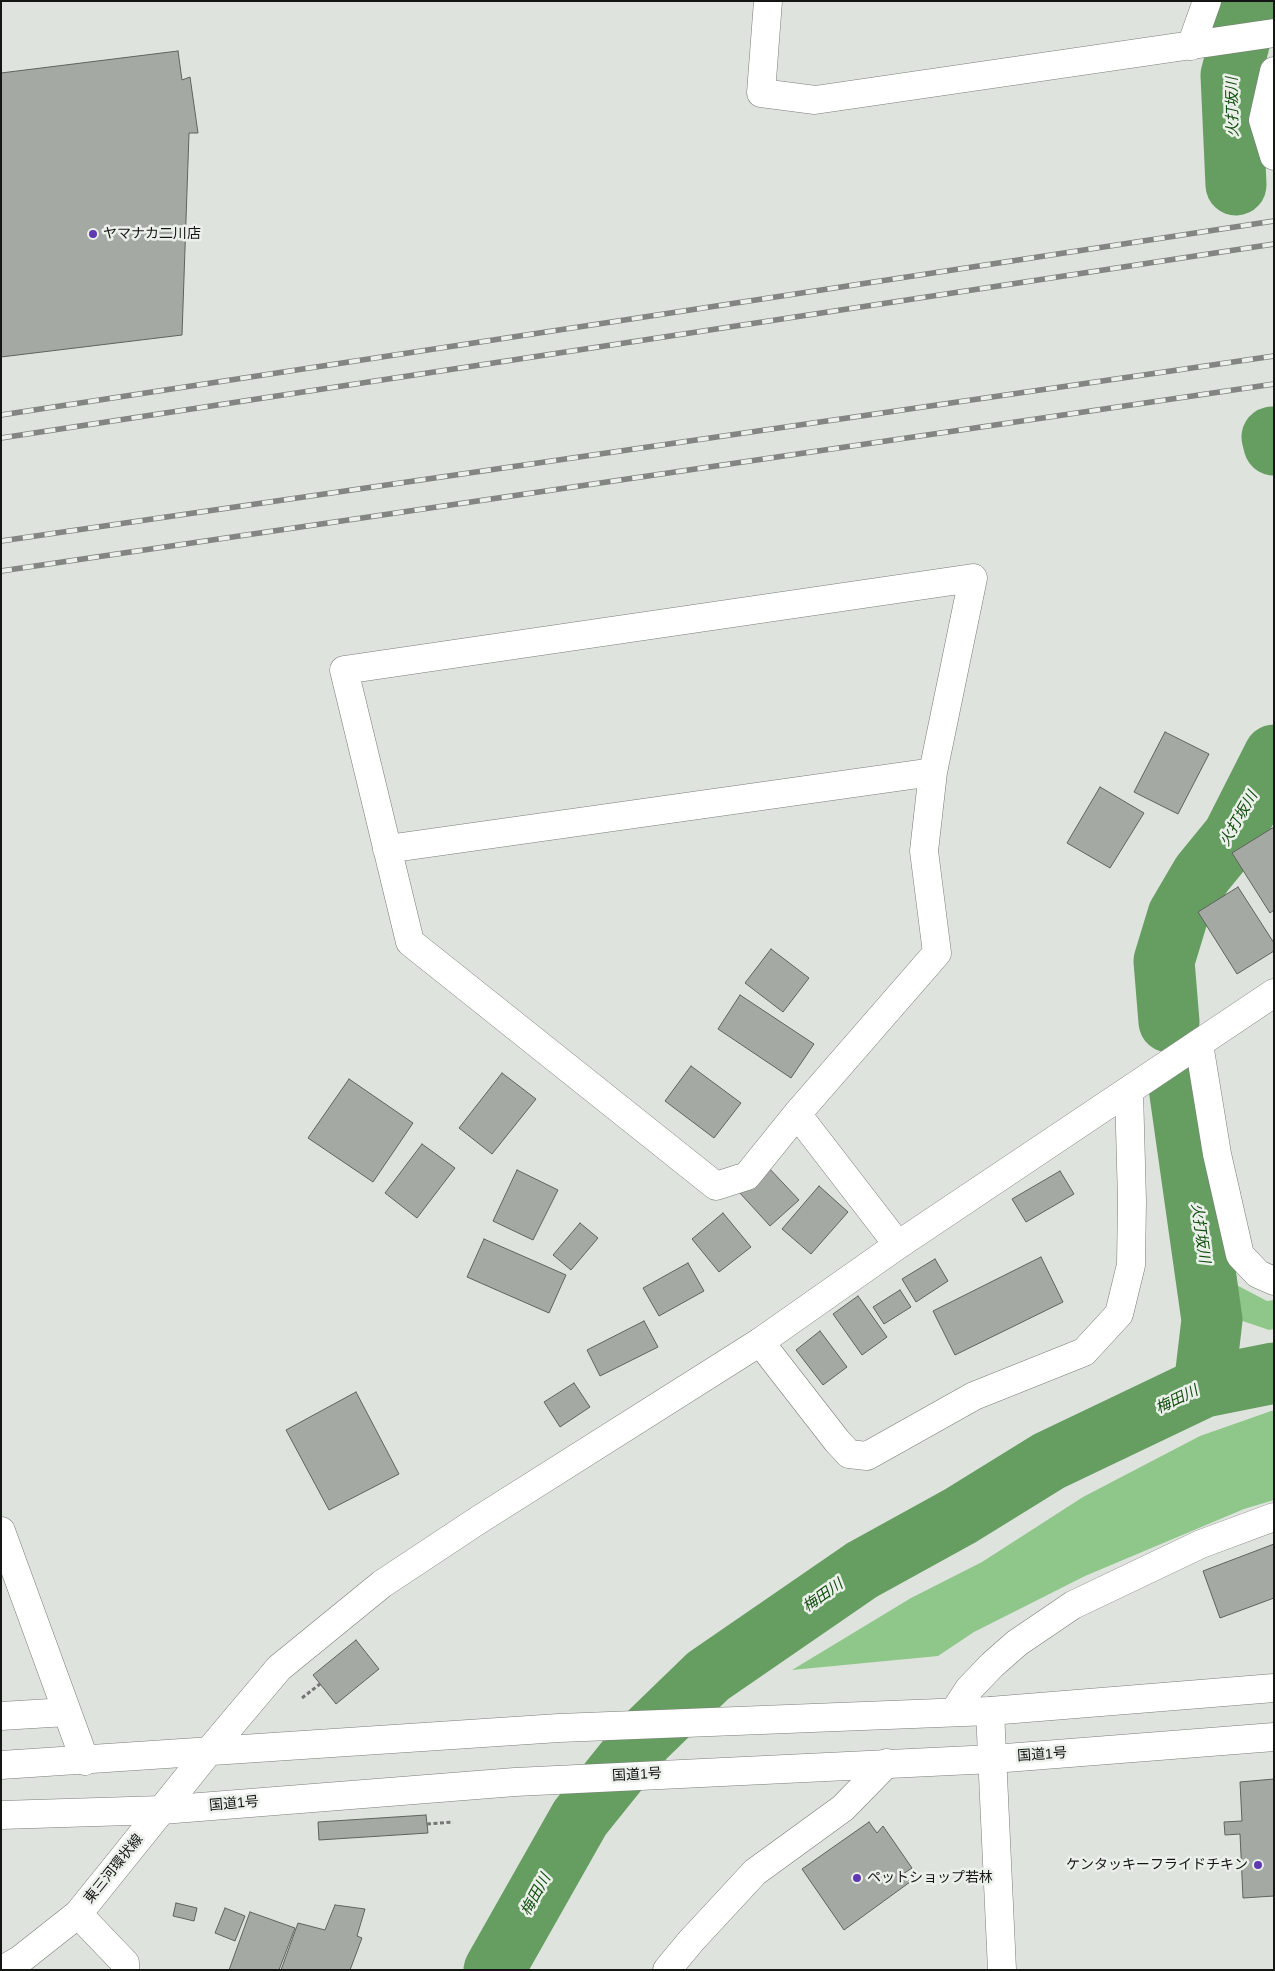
<!DOCTYPE html>
<html>
<head>
<meta charset="utf-8">
<style>
	body { margin:0 }
	#map { position:relative; width:1275px; height:1971px; overflow:hidden; background:#dee3dd; font-family:Arial,sans-serif }
	canvas { display:block }
	.frame { position:absolute; inset:0; border:2px solid #141614; pointer-events:none }
</style>
</head>
<body>
<div id="map">
<canvas width="1275" height="1971"></canvas>
<div class="frame"></div>
</div>
<script>
const context = document.querySelector('canvas').getContext('2d');
context.lineJoin = 'round';
function fill(path, color) { context.fillStyle = color; context.fill(path, 'evenodd'); }
const poly = rows => new Path2D(rows.map(r => 'M' + r).join(''));
function stroke(path, color, width, dash) { context.strokeStyle = color; context.lineWidth = width; context.lineCap = dash ? 'butt' : 'round'; context.setLineDash(dash || []); context.stroke(path); }
function label(font, color, halo, rows, align = 'center') {
  context.font = font + ' Arial,"Noto Sans JP",sans-serif'; context.lineWidth = 5; context.setLineDash([]); context.textBaseline = 'middle'; context.strokeStyle = halo; context.fillStyle = color; for (const [text, x, y, turn = 0] of rows) {
    context.save(); context.translate(x, y); context.rotate((+turn || 0) * Math.PI / 180); context.textAlign = isNaN(turn) ? turn : align; if (halo) context.strokeText(text, 0, 0); context.fillText(text, 0, 0); context.restore();
  }
}
fill(poly([
	[1227,1280,1267,1301,1274,1300,1274,1329,1269,1330,1225,1315],
	[1274,1410,1274,1500,1244,1509,1085,1576,974,1632,938,1656,792,1670,911,1598,982,1562,1083,1497,1200,1436]
]), '#8fc78a');
stroke(poly([
	[1236,185,1231,75,1250,1],
	[1272,437,1274,445],
	[1169,1022,1164,961,1178,915,1202,874,1233,836,1274,755],
	[1178,1080,1212,1320,1204,1387],
	[494,1970,580,1818,645,1737,708,1676,862,1570,960,1516,1049,1461,1204,1387,1274,1373]
]), '#659e60', 61);
const building = poly([
	[178,51,182,80,190,77,198,133,189,133,182,335,1,357,1,73,178,51],
	[1165,732,1209,754,1178,814,1134,792,1165,732],
	[1100,787,1144,813,1110,868,1067,843,1100,787],
	[1274,827,1274,910,1270,913,1232,853,1274,827],
	[1238,887,1274,943,1274,951,1237,974,1198,912,1238,887],
	[771,949,809,978,783,1012,745,983,771,949],
	[740,995,814,1044,791,1078,718,1029,740,995],
	[691,1066,741,1103,714,1138,665,1101,691,1066],
	[502,1073,536,1099,492,1154,459,1128,502,1073],
	[349,1079,413,1123,373,1182,308,1138,349,1079],
	[422,1144,455,1168,417,1218,385,1193,422,1144],
	[767,1166,799,1200,770,1226,739,1192,767,1166],
	[517,1170,558,1190,533,1240,493,1221,517,1170],
	[1060,1171,1074,1194,1026,1222,1012,1199,1060,1171],
	[819,1186,848,1212,811,1254,782,1229,819,1186],
	[723,1213,751,1247,719,1272,692,1239,723,1213],
	[580,1223,598,1238,571,1270,553,1255,580,1223],
	[484,1239,566,1275,549,1313,467,1277,484,1239],
	[1041,1257,1063,1302,955,1355,933,1311,1041,1257],
	[935,1259,948,1281,916,1302,902,1279,935,1259],
	[688,1263,704,1291,659,1316,643,1288,688,1263],
	[900,1290,911,1307,884,1324,873,1307,900,1290],
	[858,1296,887,1337,862,1355,833,1314,858,1296],
	[644,1321,658,1347,600,1376,587,1350,644,1321],
	[820,1331,847,1367,823,1385,796,1350,820,1331],
	[574,1383,590,1407,560,1427,544,1402,574,1383],
	[356,1392,399,1474,329,1510,286,1430,356,1392],
	[1274,1544,1274,1598,1220,1618,1203,1571,1274,1544],
	[356,1640,379,1669,336,1704,313,1675,356,1640],
	[1274,1779,1274,1896,1243,1898,1240,1834,1225,1835,1224,1822,1242,1821,1240,1782,1274,1779],
	[426,1815,428,1833,319,1840,318,1822,426,1815],
	[869,1822,877,1833,883,1826,912,1868,903,1874,910,1882,844,1930,802,1869,869,1822],
	[176,1903,197,1908,194,1921,173,1916,176,1903],
	[335,1905,365,1909,357,1936,362,1938,350,1970,281,1970,298,1923,325,1930,335,1905],
	[225,1908,245,1916,235,1941,215,1933,225,1908],
	[250,1912,295,1928,279,1970,229,1970,250,1912]
]);
fill(building, '#a4a9a3');
stroke(building, '#5f635e', 1);
const minor = poly([
	[768,1,761,93,815,100,1274,33],
	[1191,46,1207,1],
	[1274,71,1263,120,1274,156],
	[387,849,933,772],
	[1199,1044,1217,1154,1240,1255,1258,1274,1274,1281],
	[797,1114,937,953,924,851,933,772,973,578,344,670,410,942,716,1186,747,1176,797,1114,898,1245],
	[760,1342,837,1441,849,1454,867,1456,974,1396,1084,1352,1119,1314,1131,1265,1132,1201,1129,1091],
	[1,1531,85,1761],
	[954,1712,969,1689,992,1665,1017,1643,1073,1605,1201,1544,1274,1517],
	[1,1716,67,1712],
	[78,1914,125,1963,125,1970],
	[667,1970,691,1941,755,1872,843,1808,887,1763]
]);
const tertiary = poly([
	[990,1711,1002,1970],
	[209,1751,279,1668,382,1584,477,1521,760,1342,898,1245,1274,993]
]);
const primary = poly([
	[2,1970,21,1959,78,1914,209,1751]
]);
const trunk = poly([
	[1,1765,559,1728,990,1711,1274,1688],
	[1,1815,162,1810,515,1782,993,1759,1274,1737]
]);
stroke(minor, '#797e78', 29);
stroke(tertiary, '#797e78', 29);
stroke(primary, '#797e78', 29);
stroke(trunk, '#797e78', 29);
stroke(poly([
	[302,1698,320,1684],
	[427,1824,453,1822]
]), '#747773', 3, [4, 2.5]);
stroke(minor, '#fff', 28);
stroke(tertiary, '#fff', 28);
stroke(primary, '#fff', 28);
stroke(trunk, '#fff', 28);
const rail = poly([
	[1,415,1274,221],
	[1,438,1274,244],
	[1,541,1274,356],
	[1,571,1274,384]
]);
stroke(rail, '#828581', 5.5);
stroke(rail, '#ebf0ea', 4, [11]);
for (const [x, y, r, color] of [
	[93,234,5,"#5f39b1"],
	[1258,1865,5,"#5f39b1"],
	[857,1878,5,"#5f39b1"]
]) { const dot = new Path2D(); dot.arc(x, y, r, 0, 2 * Math.PI); context.fillStyle = color; context.fill(dot); stroke(dot, '#ebf0ea', 2); }
label('14px', '#141614', '#ebf0ea', [
	["ヤマナカ二川店",103,234],
	["ケンタッキーフライドチキン",1248,1865,"right"],
	["ペットショップ若林",867,1878]
], 'left');
label('14px', '#141614', '#ebf0ea', [
	["国道1号",1042,1755,-4],
	["国道1号",637,1775,-3],
	["国道1号",234,1804,-5],
	["東三河環状線",114,1869,-51]
]);
label('italic 15px', '#114d0d', '#ebf0ea', [
	["火打坂川",1233,107,-91],
	["火打坂川",1239,819,-60],
	["火打坂川",1200,1233,82],
	["梅田川",1177,1400,-26],
	["梅田川",823,1596,-35],
	["梅田川",536,1895,-61]
]);
</script>
</body>
</html>
